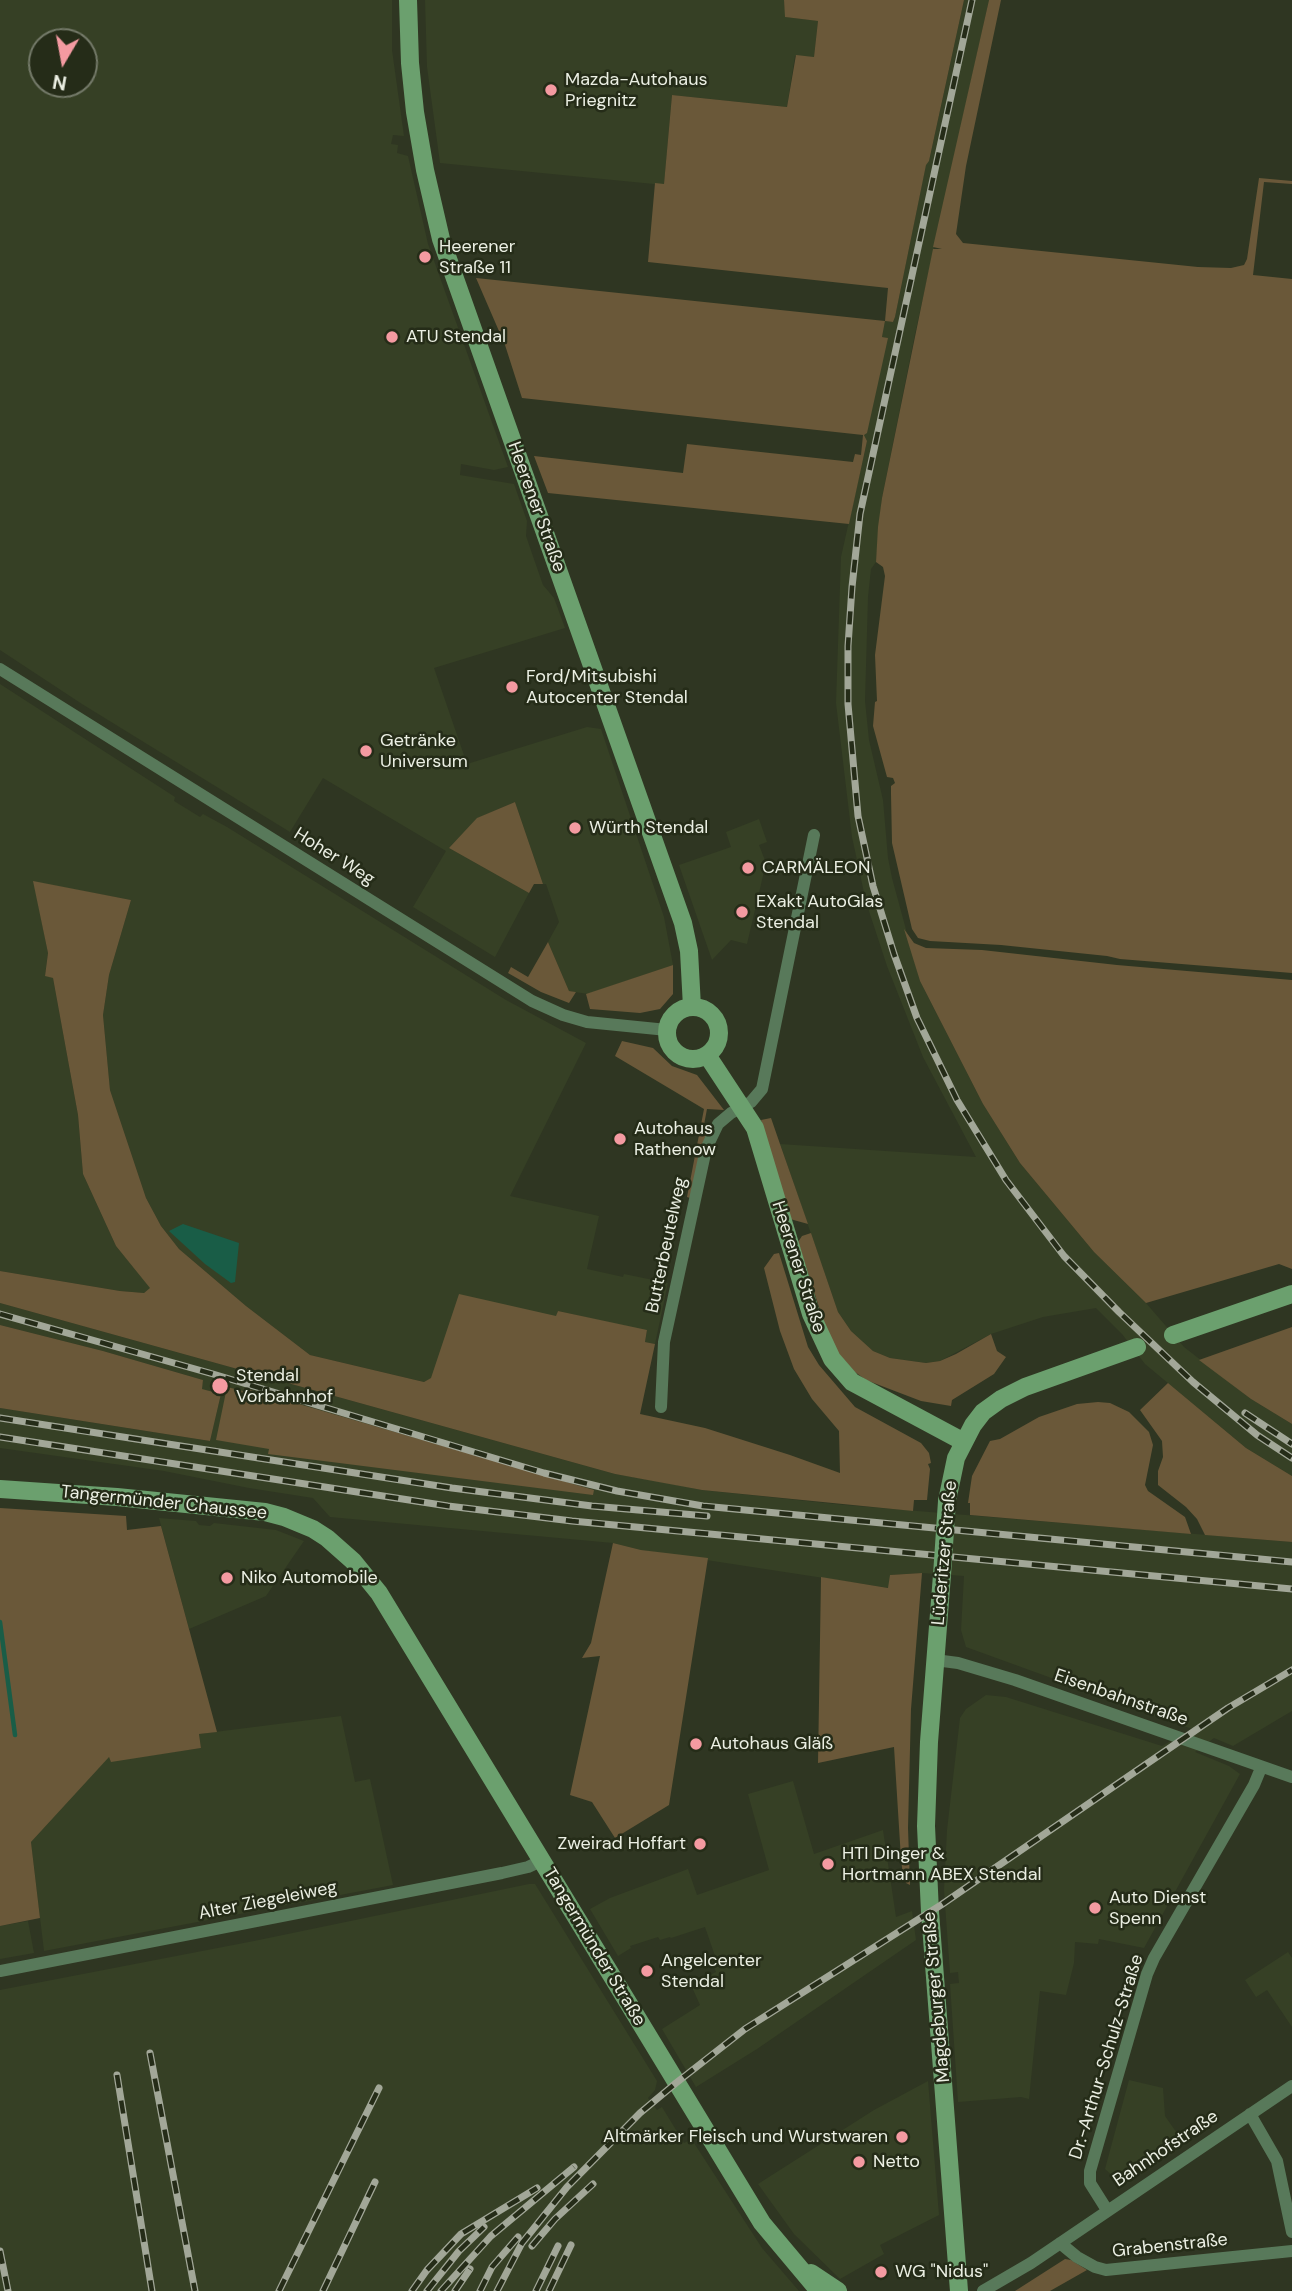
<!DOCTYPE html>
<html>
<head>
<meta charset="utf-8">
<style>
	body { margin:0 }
	#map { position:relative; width:1292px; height:2291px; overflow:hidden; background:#2f3622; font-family:"DM Sans",sans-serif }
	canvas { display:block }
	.north { position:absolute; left:28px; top:28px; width:70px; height:70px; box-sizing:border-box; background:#252c18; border:2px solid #747a69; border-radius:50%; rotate:190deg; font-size:19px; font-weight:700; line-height:28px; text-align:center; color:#ebefe3 }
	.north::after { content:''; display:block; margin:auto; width:24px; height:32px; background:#f49aa1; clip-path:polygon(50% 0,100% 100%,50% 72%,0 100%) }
</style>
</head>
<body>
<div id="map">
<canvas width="1292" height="2291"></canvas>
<div class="north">N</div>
</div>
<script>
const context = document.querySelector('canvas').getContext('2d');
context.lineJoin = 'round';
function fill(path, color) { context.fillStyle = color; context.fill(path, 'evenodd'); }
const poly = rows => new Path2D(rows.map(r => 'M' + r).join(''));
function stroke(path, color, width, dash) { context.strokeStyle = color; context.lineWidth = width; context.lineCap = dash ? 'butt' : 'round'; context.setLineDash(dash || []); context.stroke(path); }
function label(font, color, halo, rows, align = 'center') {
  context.font = font + ' "DM Sans",sans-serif'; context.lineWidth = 5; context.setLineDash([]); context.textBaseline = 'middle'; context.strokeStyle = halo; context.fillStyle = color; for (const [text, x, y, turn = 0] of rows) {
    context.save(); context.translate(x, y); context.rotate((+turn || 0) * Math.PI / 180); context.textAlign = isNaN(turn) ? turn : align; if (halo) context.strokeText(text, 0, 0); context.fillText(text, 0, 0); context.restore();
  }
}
fill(poly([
	[0,0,392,0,392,50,404,136,393,135,391,144,398,145,397,153,408,156,428,244,508,467,494,470,461,464,460,475,514,484,527,521,526,536,536,565,543,585,554,598,565,628,434,668,467,764,587,727,601,729,664,917,673,965,588,994,569,991,548,942,559,922,546,884,543,884,515,802,478,818,449,848,529,893,495,957,413,907,446,851,323,778,290,832,82,704,0,650],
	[42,42,84,42,84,84,42,84],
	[425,0,784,0,786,17,818,21,814,57,795,56,787,107,672,95,664,185,440,163,427,67],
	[964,0,989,0,915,334,882,498,876,562,871,569,868,597,865,701,869,740,883,800,888,858,892,878,920,981,983,1104,1020,1163,1094,1252,1146,1303,1184,1347,1251,1399,1292,1424,1292,1476,1246,1448,1145,1364,1122,1334,1096,1308,1043,1317,991,1334,940,1361,926,1363,912,1361,890,1358,873,1351,851,1331,838,1312,780,1144,976,1157,923,1057,887,966,866,902,852,837,836,703,841,557,867,441,864,435,887,338,882,337,885,321,893,322,895,317,926,164,929,161],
	[0,684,175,797,174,801,200,817,203,814,227,827,506,1000,586,1043,510,1196,599,1216,587,1269,623,1277,624,1274,668,1283,655,1344,645,1342,647,1331,558,1311,557,1316,424,1382,310,1355,246,1306,179,1249,161,1226,146,1198,110,1090,103,1015,109,975,131,900,34,882,48,953,45,975,53,978,78,1115,83,1174,116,1246,151,1288,144,1293,120,1291,0,1271],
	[759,819,767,842,759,845,766,863,747,944,731,940,712,960,679,865,731,847,726,832],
	[0,1303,615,1474,657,1481,702,1490,845,1505,1292,1542,1292,1711,1233,1746,1214,1738,1195,1752,1229,1766,1240,1774,1144,1948,1099,1939,1098,1944,1075,1942,1074,1963,1066,1995,1040,1991,1029,2099,1021,2097,958,2102,950,1984,959,1983,958,1972,950,1973,944,1890,947,1830,960,1718,966,1709,986,1695,1006,1697,1162,1746,1192,1729,966,1647,961,1630,964,1576,922,1573,891,1575,889,1588,641,1550,613,1543,330,1517,313,1498,249,1488,164,1471,0,1448,0,1408,210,1441,221,1394,201,1389,203,1380,103,1351,0,1325],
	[159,1518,196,1521,199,1525,210,1526,214,1523,276,1530,304,1541,266,1596,189,1629],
	[341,1716,355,1782,370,1779,393,1885,44,1951,31,1842,109,1756,111,1761,201,1748,199,1734],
	[793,1781,814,1854,883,1830,896,1917,912,1911,916,1940,757,2049,696,2087,662,2029,700,2005,691,1985,716,1972,710,1958,715,1956,705,1927,671,1938,670,1937,660,1940,658,1937,630,1946,631,1948,618,1956,590,1909,610,1898,688,1869,697,1895,769,1870,748,1794],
	[529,1884,535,1884,657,2081,655,2090,648,2098,657,2110,662,2107,684,2143,688,2141,694,2143,762,2248,799,2291,0,2291,0,1990,254,1941],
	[28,1921,34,1953,0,1959,0,1926],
	[1288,1952,1292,1958,1292,2027,1267,1990,1256,1997,1245,1980],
	[1129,2080,1163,2088,1165,2116,1179,2136,1115,2178,1105,2169],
	[928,2081,939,2215,880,2245,884,2254,840,2279,794,2234,758,2184,874,2110]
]), '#364025');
fill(poly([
	[784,0,964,0,929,161,926,165,895,317,893,322,885,321,882,337,888,338,867,433,864,435,867,441,849,524,548,493,534,456,683,473,687,444,853,462,855,454,861,455,863,435,522,398,505,345,476,278,885,321,888,288,648,262,655,183,664,184,672,95,787,107,796,55,814,57,818,21,785,17],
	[989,0,1001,0,966,166,956,234,963,243,1198,267,1231,268,1244,265,1247,259,1259,178,1292,181,1292,184,1264,182,1253,275,1292,279,1292,973,1120,959,1107,956,1001,945,930,941,918,938,912,929,892,843,891,794,891,786,895,783,893,778,887,777,873,726,875,702,877,701,875,655,885,576,883,567,876,562,878,527,882,498,933,249,942,249,933,247],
	[515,802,543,884,534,884,529,893,449,848,477,818],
	[33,881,131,900,109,975,103,1015,110,1090,146,1198,161,1226,179,1249,246,1306,310,1355,424,1382,431,1378,459,1294,556,1316,558,1311,647,1330,645,1342,655,1344,640,1414,705,1428,790,1455,840,1473,839,1431,812,1399,794,1369,780,1331,764,1268,774,1254,779,1253,808,1347,819,1365,855,1407,921,1443,929,1453,931,1463,928,1464,930,1469,927,1500,914,1500,913,1511,702,1490,615,1474,0,1303,0,1271,120,1291,144,1293,150,1288,116,1246,83,1174,78,1115,53,978,45,976,48,953],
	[904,929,914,943,926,948,982,950,1117,965,1292,980,1292,1269,1279,1264,1146,1303,1094,1252,1020,1163,983,1104,920,981],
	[548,942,569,991,576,992,569,1003,541,992,508,973,511,967,528,977],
	[673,965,673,994,660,1009,640,1013,590,1009,586,994],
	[622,1041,653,1048,672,1066,697,1075,724,1110,707,1109,703,1130,709,1131,690,1198,687,1197,704,1109,615,1056],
	[771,1118,780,1144,808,1224,790,1219,761,1120],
	[811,1233,838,1312,851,1331,873,1351,890,1358,926,1363,940,1361,956,1354,991,1334,997,1351,1006,1357,994,1374,952,1400,951,1406,921,1401,866,1380,855,1372,837,1352,828,1335,798,1242,802,1236],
	[0,1325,103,1351,203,1380,202,1389,221,1394,210,1441,0,1408],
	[1292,1327,1292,1424,1251,1399,1199,1360],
	[1168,1383,1246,1448,1292,1476,1292,1542,1205,1535,1197,1519,1186,1507,1158,1485,1158,1471,1163,1457,1162,1441,1140,1410],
	[227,1387,243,1391,244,1388,594,1490,593,1495,268,1454,269,1449,216,1440],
	[1098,1402,1110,1403,1129,1412,1149,1432,1153,1445,1145,1485,1148,1491,1185,1517,1191,1534,970,1515,970,1503,968,1503,972,1476,990,1441,1000,1439,1039,1417,1077,1404],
	[0,1508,126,1516,127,1530,161,1526,217,1732,199,1734,201,1748,111,1762,109,1757,31,1842,40,1918,0,1926],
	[613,1543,641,1550,708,1558,669,1805,615,1838,592,1802,570,1795,600,1656,582,1658,591,1643],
	[922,1573,911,1709,908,1828,910,1885,906,1883,903,1876,901,1859,894,1747,818,1763,821,1577,888,1588,890,1575],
	[1065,2259,1071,2260,1087,2270,1050,2291,1015,2291]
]), '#6a5839');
fill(poly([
	[183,1224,239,1243,235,1282,231,1283,205,1264,169,1231]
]), '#195d47');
stroke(poly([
	[0,1622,15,1735]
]), '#195d47', 4.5);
stroke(poly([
	[0,669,532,1001,563,1015,587,1022,667,1030],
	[661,1407,664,1342,706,1149,718,1124,731,1113,751,1102,762,1089,814,835],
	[935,1660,958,1663,1015,1680,1292,1777],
	[0,1971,502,1873,528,1867,541,1861],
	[1250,2114,1277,2161,1292,2232],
	[1107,2210,1090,2183,1090,2171,1147,1974,1154,1958,1254,1785,1261,1768],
	[1060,2243,1077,2257,1095,2267,1106,2270,1292,2251],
	[983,2291,1031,2263,1292,2086]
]), '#58795a', 12);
stroke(poly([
	[408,0,410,63,415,112,425,170,441,239,683,923,689,951,692,1007],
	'667 1033a26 26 0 1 1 52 0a26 26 0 1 1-52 0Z',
	[707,1055,755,1128,811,1314,832,1359,852,1382,964,1442],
	[1173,1335,1292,1294],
	[0,1489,117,1497,265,1512,284,1517,313,1529,327,1538,353,1561,379,1593,762,2223,819,2291],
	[947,1501,956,1458,973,1425,983,1412,1001,1399,1025,1387,1137,1347],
	[942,1575,929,1742,926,1826,930,1912,959,2291],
	[811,2273,838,2291]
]), '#6ba06e', 18);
const rail = poly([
	[972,0,860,514,852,587,848,646,848,704,858,816,873,886,894,954,917,1018,957,1100,1006,1180,1064,1256,1119,1312,1193,1382,1257,1435,1292,1458],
	[0,1314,213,1374,544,1473,617,1491,703,1506,1292,1562],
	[1245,1413,1292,1444],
	[0,1418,452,1488,592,1506,707,1516],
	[0,1437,448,1506,572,1521,1292,1589],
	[150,2053,195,2291],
	[117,2075,152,2291],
	[532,2246,555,2219,593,2184],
	[0,2251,8,2291],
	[279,2291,379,2088],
	[323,2291,375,2182],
	[412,2291,427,2270,461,2234,537,2188],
	[427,2291,459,2251,484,2227],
	[441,2291,491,2236,574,2167],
	[455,2291,470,2269],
	[480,2291,492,2267,518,2237],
	[497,2291,522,2243,567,2187,640,2113,676,2083,745,2029,941,1905,1228,1708,1292,1670],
	[536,2291,558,2246],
	[549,2291,571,2245]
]);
stroke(rail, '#a2a798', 7);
stroke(rail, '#252c18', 4.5, [13]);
stroke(poly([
	[942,1575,947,1501]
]), '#6ba06e', 18);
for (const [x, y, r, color] of [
	[551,90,7,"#f49aa1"],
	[425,257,7,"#f49aa1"],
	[392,337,7,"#f49aa1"],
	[512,687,7,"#f49aa1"],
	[366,751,7,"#f49aa1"],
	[575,828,7,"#f49aa1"],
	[748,868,7,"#f49aa1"],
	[742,912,7,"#f49aa1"],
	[620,1139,7,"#f49aa1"],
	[220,1386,9,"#f49aa1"],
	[227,1578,7,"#f49aa1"],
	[696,1744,7,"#f49aa1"],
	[700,1844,7,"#f49aa1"],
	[828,1864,7,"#f49aa1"],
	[1095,1908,7,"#f49aa1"],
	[647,1971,7,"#f49aa1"],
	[902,2137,7,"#f49aa1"],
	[859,2162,7,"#f49aa1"],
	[881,2272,7,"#f49aa1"]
]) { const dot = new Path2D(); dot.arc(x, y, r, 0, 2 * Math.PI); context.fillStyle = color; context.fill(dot); stroke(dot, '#252c18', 2.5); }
label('18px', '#ebefe3', '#252c18', [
	["Mazda-Autohaus",565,80],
	["Priegnitz",565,101],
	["Heerener",439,247],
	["Straße 11",439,268],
	["ATU Stendal",406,337],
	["Ford/Mitsubishi",526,677],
	["Autocenter Stendal",526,698],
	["Getränke",380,741],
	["Universum",380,762],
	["Würth Stendal",589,828],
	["CARMÄLEON",762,868],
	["EXakt AutoGlas",756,902],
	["Stendal",756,923],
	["Autohaus",634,1129],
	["Rathenow",634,1150],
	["Stendal",236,1376],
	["Vorbahnhof",236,1397],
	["Niko Automobile",241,1578],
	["Autohaus Gläß",710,1744],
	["Zweirad Hoffart",686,1844,"right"],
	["HTI Dinger &",842,1854],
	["Hortmann ABEX Stendal",842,1875],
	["Auto Dienst",1109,1898],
	["Spenn",1109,1919],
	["Angelcenter",661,1961],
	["Stendal",661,1982],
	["Altmärker Fleisch und Wurstwaren",888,2137,"right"],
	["Netto",873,2162],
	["WG \"Nidus\"",895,2272]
], 'left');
label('18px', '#ebefe3', '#252c18', [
	["Heerener Straße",536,507,70],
	["Hoher Weg",334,857,32],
	["Butterbeutelweg",667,1245,-78],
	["Heerener Straße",798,1267,72],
	["Tangermünder Chaussee",164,1503,6],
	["Lüderitzer Straße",945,1553,-85],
	["Eisenbahnstraße",1121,1698,19],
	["Alter Ziegeleiweg",268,1901,-11],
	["Tangermünder Straße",594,1947,59],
	["Magdeburger Straße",937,1997,-95],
	["Dr.-Arthur-Schulz-Straße",1107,2057,-73],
	["Bahnhofstraße",1166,2149,-34],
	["Grabenstraße",1170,2246,-6]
]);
</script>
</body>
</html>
